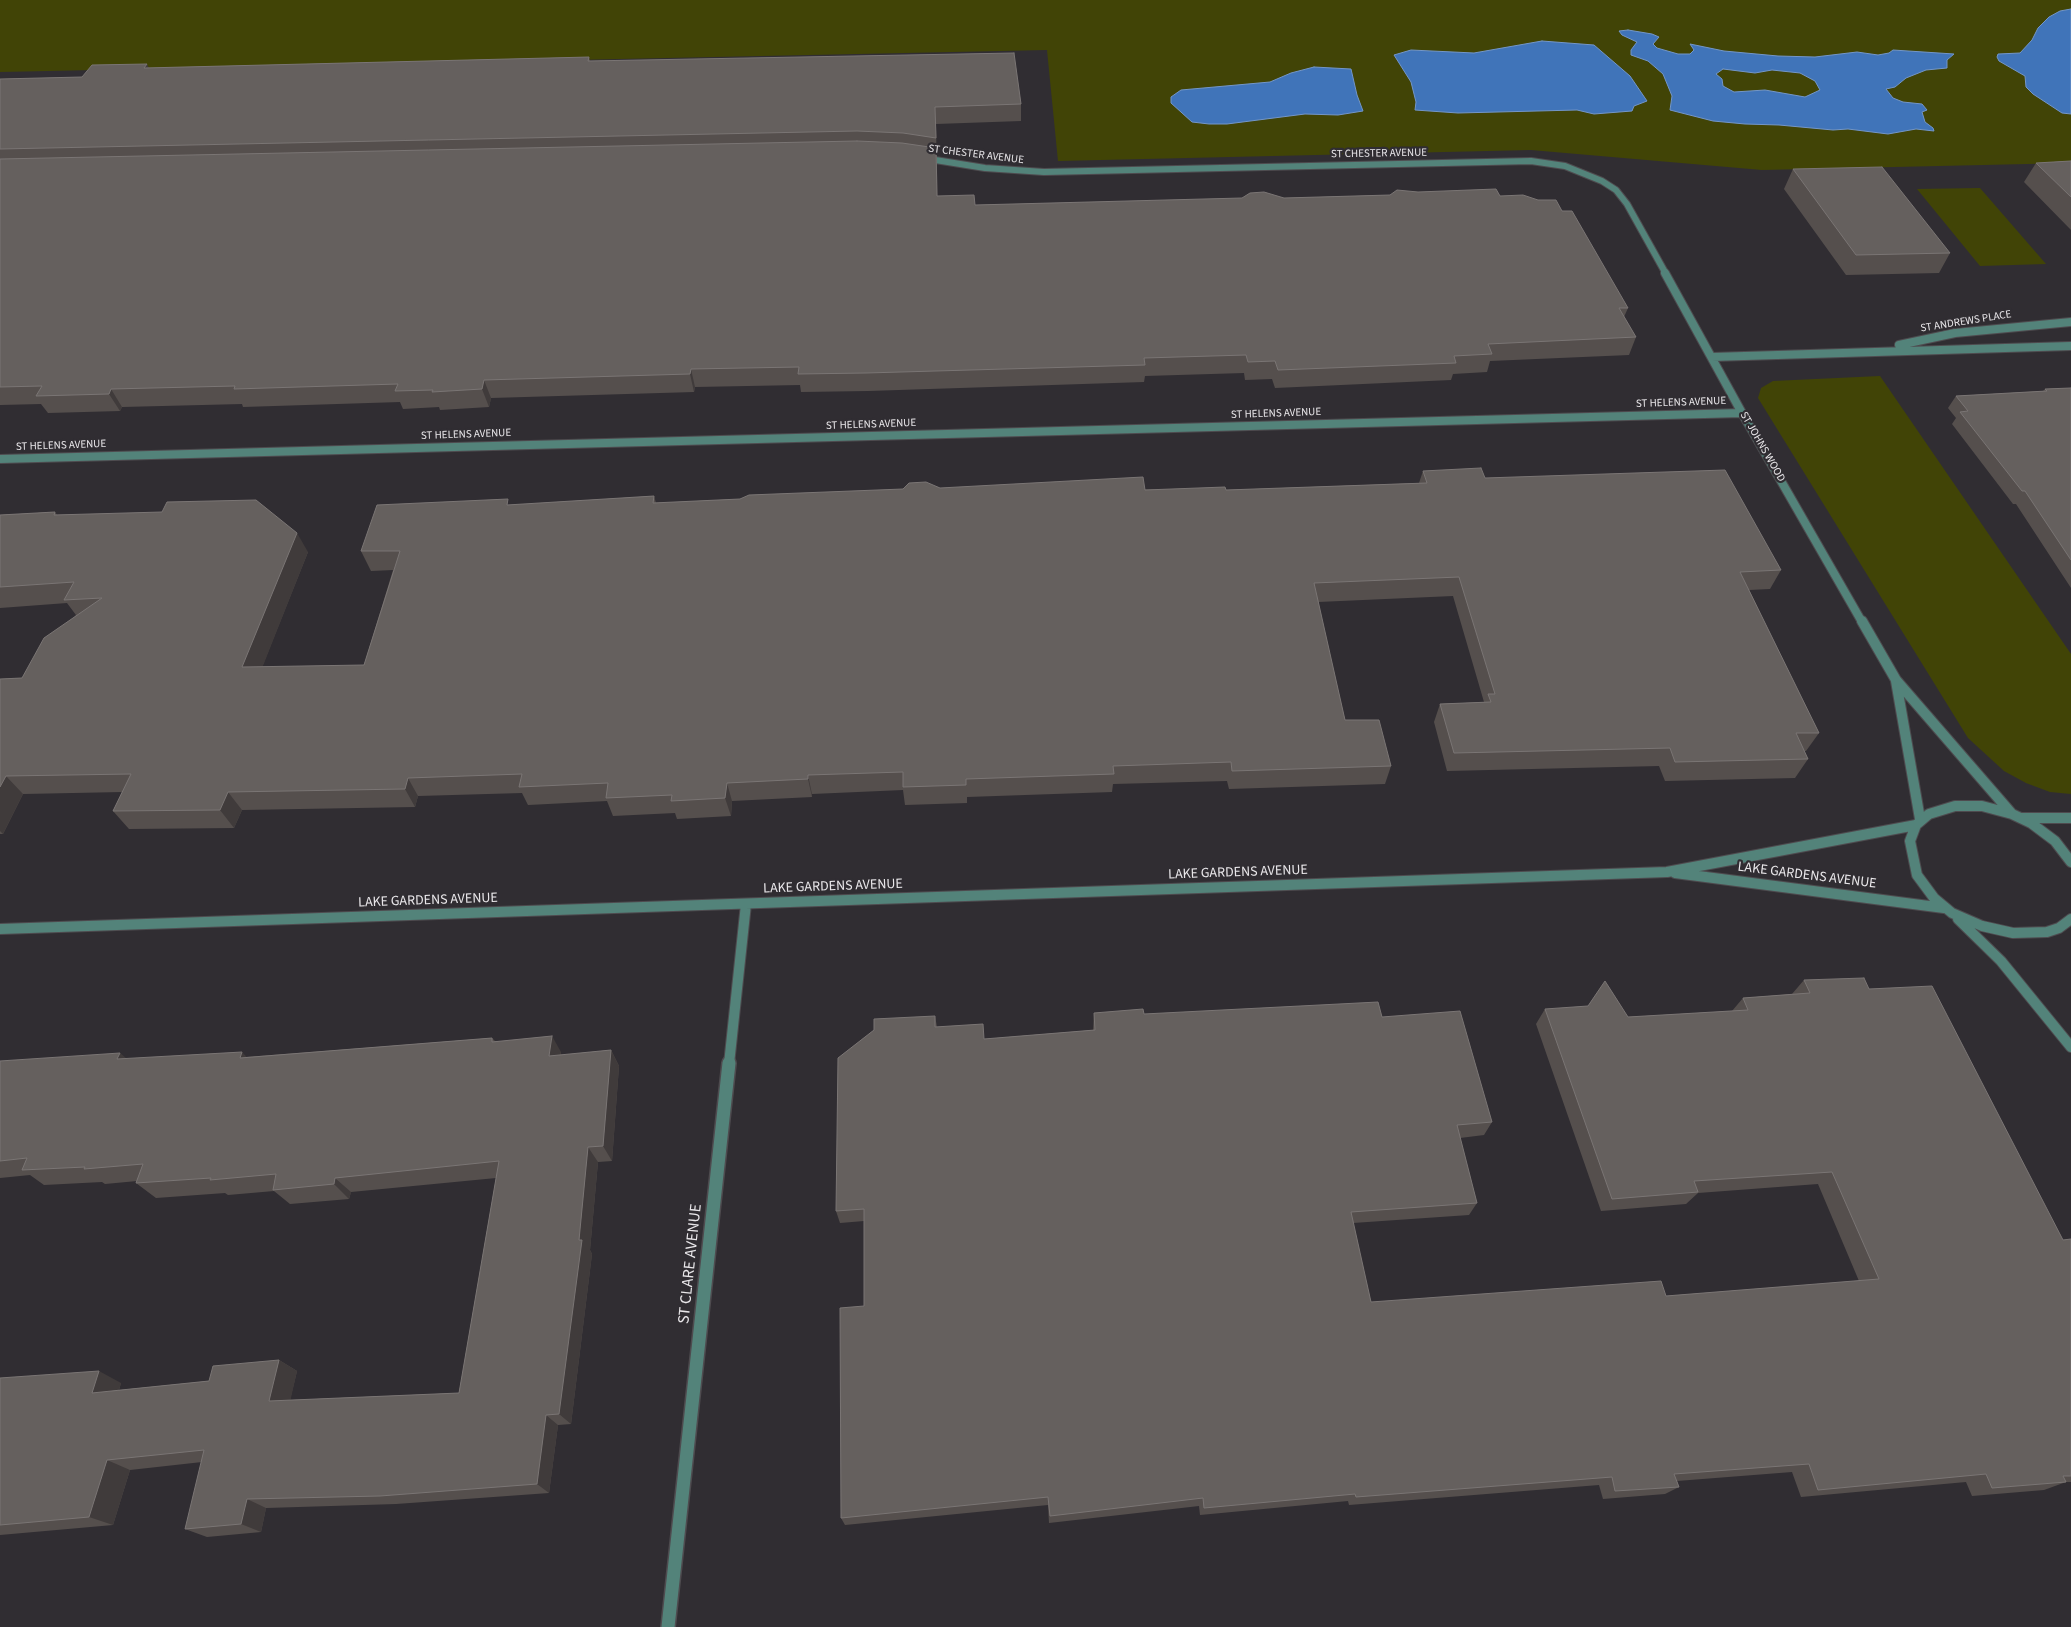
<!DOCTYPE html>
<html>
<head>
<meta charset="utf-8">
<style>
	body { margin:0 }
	canvas { display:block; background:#302d32 }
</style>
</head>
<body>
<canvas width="2071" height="1627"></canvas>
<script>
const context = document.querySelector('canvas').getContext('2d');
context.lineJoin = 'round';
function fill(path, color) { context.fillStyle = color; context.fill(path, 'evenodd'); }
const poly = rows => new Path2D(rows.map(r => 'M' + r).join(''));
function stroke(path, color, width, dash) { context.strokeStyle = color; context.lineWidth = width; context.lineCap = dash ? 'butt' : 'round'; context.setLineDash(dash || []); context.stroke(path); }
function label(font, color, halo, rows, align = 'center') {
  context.font = font + ' "Source Sans 3",sans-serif'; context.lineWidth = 4.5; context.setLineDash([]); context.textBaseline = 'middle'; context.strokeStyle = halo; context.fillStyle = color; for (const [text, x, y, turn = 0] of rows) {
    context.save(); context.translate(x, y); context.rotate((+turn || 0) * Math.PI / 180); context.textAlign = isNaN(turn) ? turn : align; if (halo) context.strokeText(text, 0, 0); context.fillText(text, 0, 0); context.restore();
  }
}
fill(poly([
	[0,0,2071,0,2071,163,1762,170,1531,150,1058,161,1047,50,0,72],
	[1980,188,2046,264,1980,266,1917,189],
	[1880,376,2071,654,2071,794,2050,792,2026,783,2004,771,1968,738,1758,398,1761,388,1773,381]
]), '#414406');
const water = poly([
	[2071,9,2071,114,2062,113,2033,94,2026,87,2025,76,1999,61,1997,57,1998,54,2020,53,2032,40,2038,28,2049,17,2060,11,2071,9],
	[1628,30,1652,34,1659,37,1653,44,1657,48,1678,54,1690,54,1694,50,1690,44,1724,51,1778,56,1815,57,1857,52,1878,55,1889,53,1893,50,1954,54,1947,60,1947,68,1926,70,1906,78,1895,87,1886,89,1893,98,1903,102,1922,104,1927,110,1922,112,1925,122,1933,128,1934,131,1916,129,1888,134,1848,129,1833,130,1779,125,1745,124,1713,121,1670,110,1672,96,1663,74,1648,61,1631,55,1631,50,1637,42,1622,35,1619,31,1628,30],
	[1723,69,1755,73,1772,70,1800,73,1815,81,1820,90,1805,97,1765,90,1734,92,1723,86,1722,79,1716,74,1723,69],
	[1542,41,1594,45,1630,76,1647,101,1634,106,1632,111,1594,114,1577,110,1458,113,1415,110,1416,102,1411,82,1394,55,1411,50,1474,53,1542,41],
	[1314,67,1351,69,1357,95,1363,111,1338,115,1305,114,1227,124,1209,124,1192,122,1171,103,1171,97,1181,90,1270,82,1291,73,1314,67]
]);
fill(water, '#4074b9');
stroke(water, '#7396c8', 1);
const minorFar3 = poly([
	[923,158,985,168,1044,172,1531,161,1565,166,1602,181,1616,190,1627,204,1666,274]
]);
const minorFar2 = poly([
	[1665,273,1742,413,1862,622],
	[1899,345,1955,333,2071,322],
	[1712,357,2071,346],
	[0,459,1742,413]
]);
const minorFar1 = poly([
	[1862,621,1896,680,2012,814],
	[1896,681,1920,819],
	[2022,818,2071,818],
	[2071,862,2055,841,2031,823,2012,814,1982,806,1955,806,1929,814,1916,825,1910,841,1917,875,1934,898,1952,913,1982,926,2013,933,2047,932,2059,928,2071,919],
	[1675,873,1944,908],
	[1958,919,2001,961,2071,1047],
	[0,929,1667,872,1916,825],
	[729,1064,746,904]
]);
const minor = poly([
	[668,1627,729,1063]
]);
stroke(minorFar3, '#4e4b4f', 8);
stroke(minorFar2, '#4e4b4f', 10);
stroke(minorFar1, '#4e4b4f', 12);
stroke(minor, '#4e4b4f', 16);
stroke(minorFar3, '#53837a', 6);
stroke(minorFar2, '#53837a', 8);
stroke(minorFar1, '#53837a', 10);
stroke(minor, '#53837a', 13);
fill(poly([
	[589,57,590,61,1021,104,1021,121,936,124,937,196,975,205,1284,198,1390,195,1418,192,1500,196,1562,211,1628,308,1624,317,1636,337,1629,355,1490,361,1487,372,1453,374,1451,380,1275,388,1272,379,1245,380,1244,373,1145,376,1144,382,868,391,801,392,800,385,695,387,694,392,491,398,489,407,440,410,439,407,403,409,400,402,243,407,242,404,122,407,120,411,48,413,41,404,0,405,0,79,82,77,149,68],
	[2071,161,2071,230,2024,182,2036,163],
	[1793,169,1950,253,1939,273,1846,275,1784,189],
	[2071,388,2071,588,2016,504,2013,504,1952,424,1956,418,1948,408,1956,396,2043,391,2045,389],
	[1423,471,1485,478,1781,570,1770,589,1749,590,1819,733,1806,751,1804,751,1808,759,1795,778,1665,781,1659,766,1447,771,1434,722,1440,704,1484,702,1453,596,1318,602,1345,720,1391,766,1385,784,1229,789,1227,781,1113,784,1112,792,967,797,967,803,905,805,903,790,812,794,812,797,732,801,731,816,677,819,675,813,613,816,607,801,528,805,522,793,418,796,415,807,242,810,234,828,129,829,113,811,122,792,23,794,3,834,0,834,0,679,22,678,76,615,67,603,0,608,0,515,55,512,57,515,308,552,262,667,364,665,393,570,371,571,361,551,510,505,654,496,656,503,740,499,940,488,1226,490,1419,483],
	[1804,980,1869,989,2063,1240,2071,1239,2071,1482,2066,1482,2044,1490,1972,1496,1966,1482,1801,1497,1792,1472,1677,1481,1679,1487,1665,1494,1603,1499,1599,1485,1349,1505,1348,1501,1200,1515,1199,1506,1049,1523,1048,1505,845,1525,841,1518,864,1306,864,1221,840,1223,836,1211,935,1016,937,1027,984,1039,1093,1030,1094,1013,1144,1014,1382,1017,1492,1122,1484,1135,1460,1138,1477,1203,1469,1215,1353,1223,1371,1302,1666,1296,1859,1281,1818,1184,1698,1193,1686,1204,1601,1211,1536,1024,1545,1009,1628,1017,1732,1011,1743,998,1792,994],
	[492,1038,495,1041,561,1052,561,1055,611,1050,619,1066,612,1161,598,1162,590,1250,592,1254,571,1424,558,1425,549,1493,396,1504,266,1508,261,1532,207,1537,185,1529,202,1462,130,1470,113,1525,0,1535,0,1378,121,1383,119,1390,209,1381,279,1360,297,1371,290,1400,459,1393,496,1178,351,1192,349,1199,290,1204,274,1191,228,1195,225,1193,156,1198,136,1183,137,1181,105,1184,102,1182,44,1185,30,1175,0,1178,0,1061,246,1057]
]), '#554f4d');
fill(poly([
	[147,64,155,80,144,68],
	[935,107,936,124,937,155,936,138],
	[936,148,937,165,938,213,937,196],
	[691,369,695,387,694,392,690,374],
	[484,380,491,398,489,407,482,389],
	[111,389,122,407,120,411,109,394],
	[297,533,308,552,255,686,242,667],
	[808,775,812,794,812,797,808,779],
	[6,776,23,794,3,834,0,831,0,787],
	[408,778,418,796,415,807,405,789],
	[727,783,732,801,731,816,725,798],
	[228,792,242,810,234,828,220,810],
	[552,1036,561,1052,559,1073,549,1056],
	[611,1050,619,1066,612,1161,603,1146],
	[242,1052,258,1069,240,1058],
	[120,1053,139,1069,117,1059],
	[588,1147,598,1162,590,1250,592,1254,571,1424,559,1414,579,1240],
	[335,1178,351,1192,349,1199,334,1184],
	[279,1360,297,1371,288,1411,269,1401],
	[99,1371,121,1383,115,1404,92,1393],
	[546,1415,558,1425,549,1493,537,1484],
	[107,1460,130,1470,113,1525,89,1517],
	[247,1499,266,1508,261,1532,241,1524]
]), '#403b3b');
const building = poly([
	[1014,53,1021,104,935,107,936,138,903,133,857,131,0,149,0,79,82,77,92,65,147,64,144,68,589,57,588,61,1014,53],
	[857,141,902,143,936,148,937,196,974,195,975,205,1242,198,1250,193,1264,192,1284,198,1390,195,1397,190,1418,192,1496,189,1500,196,1523,195,1538,200,1556,200,1562,211,1572,211,1628,308,1619,308,1636,337,1488,344,1492,354,1454,356,1456,363,1278,370,1275,361,1248,362,1246,355,1144,358,1145,365,866,373,798,374,799,367,691,369,690,374,484,380,482,389,432,392,433,390,395,391,398,384,234,389,235,386,111,389,109,394,36,396,42,386,0,387,0,159,857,141],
	[2071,161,2071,197,2036,163,2071,161],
	[1882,167,1950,253,1856,255,1793,169,1882,167],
	[2071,388,2071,560,2025,491,2022,491,1960,412,1968,411,1956,396,2047,391,2045,389,2071,388],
	[1481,468,1485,478,1725,470,1781,570,1740,572,1819,733,1796,733,1808,759,1675,762,1670,748,1454,753,1440,704,1491,702,1488,694,1495,694,1459,577,1314,583,1345,720,1379,720,1391,766,1232,771,1231,762,1113,766,1114,774,966,779,966,785,903,787,903,772,808,775,808,779,727,783,725,798,671,801,672,795,606,798,608,783,519,787,522,774,408,778,405,789,228,792,220,810,113,811,131,774,6,776,0,787,0,679,22,678,44,638,102,598,64,600,74,582,0,587,0,515,55,512,54,515,162,512,167,502,256,500,297,533,242,667,364,665,400,551,361,551,377,505,508,499,507,505,654,496,653,503,740,499,749,495,903,489,909,483,926,482,940,488,1143,477,1145,490,1225,487,1226,490,1427,483,1423,471,1481,468],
	[1864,978,1869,989,1932,986,2063,1240,2071,1239,2071,1476,2063,1476,2066,1482,1992,1488,1986,1474,1818,1490,1809,1464,1674,1474,1679,1487,1615,1491,1612,1477,1356,1497,1355,1494,1204,1508,1203,1498,1050,1516,1048,1497,841,1518,840,1308,864,1306,864,1209,836,1211,838,1058,874,1030,874,1019,935,1016,935,1027,983,1024,984,1039,1095,1030,1094,1013,1143,1009,1144,1014,1378,1002,1382,1017,1460,1011,1492,1122,1457,1125,1477,1203,1351,1212,1371,1302,1661,1281,1666,1296,1879,1279,1832,1172,1694,1181,1698,1192,1612,1199,1545,1009,1588,1006,1605,981,1628,1017,1748,1010,1743,998,1810,993,1804,980,1864,978],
	[552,1036,549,1056,611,1050,603,1146,588,1147,579,1240,582,1240,559,1414,546,1415,537,1484,380,1496,247,1499,241,1524,185,1529,204,1450,107,1460,89,1517,0,1525,0,1378,99,1371,92,1393,209,1381,213,1366,279,1360,269,1401,459,1393,499,1161,335,1178,334,1184,273,1190,276,1174,210,1180,211,1178,136,1183,143,1164,84,1169,85,1167,22,1170,27,1158,0,1161,0,1061,120,1053,117,1059,242,1052,240,1058,492,1038,492,1042,552,1036]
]);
fill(building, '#65605e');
stroke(building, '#7a7574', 1);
label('11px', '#e9e7ea', '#302d32', [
	["ST CHESTER AVENUE",1379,154,-1],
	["ST CHESTER AVENUE",976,155,7],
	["ST ANDREWS PLACE",1966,322,-9],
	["ST HELENS AVENUE",1681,403,-2],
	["ST HELENS AVENUE",1276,414,-2],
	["ST HELENS AVENUE",871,425,-2],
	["ST HELENS AVENUE",466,435,-2],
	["ST HELENS AVENUE",61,446,-2],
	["ST JOHNS WOOD",1762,447,60]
]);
label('14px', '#e9e7ea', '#302d32', [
	["LAKE GARDENS AVENUE",1238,873,-2],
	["LAKE GARDENS AVENUE",1807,876,7],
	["LAKE GARDENS AVENUE",833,887,-2],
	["LAKE GARDENS AVENUE",428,901,-2]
]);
label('16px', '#e9e7ea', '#302d32', [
	["ST CLARE AVENUE",691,1264,-84]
]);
</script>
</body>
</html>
